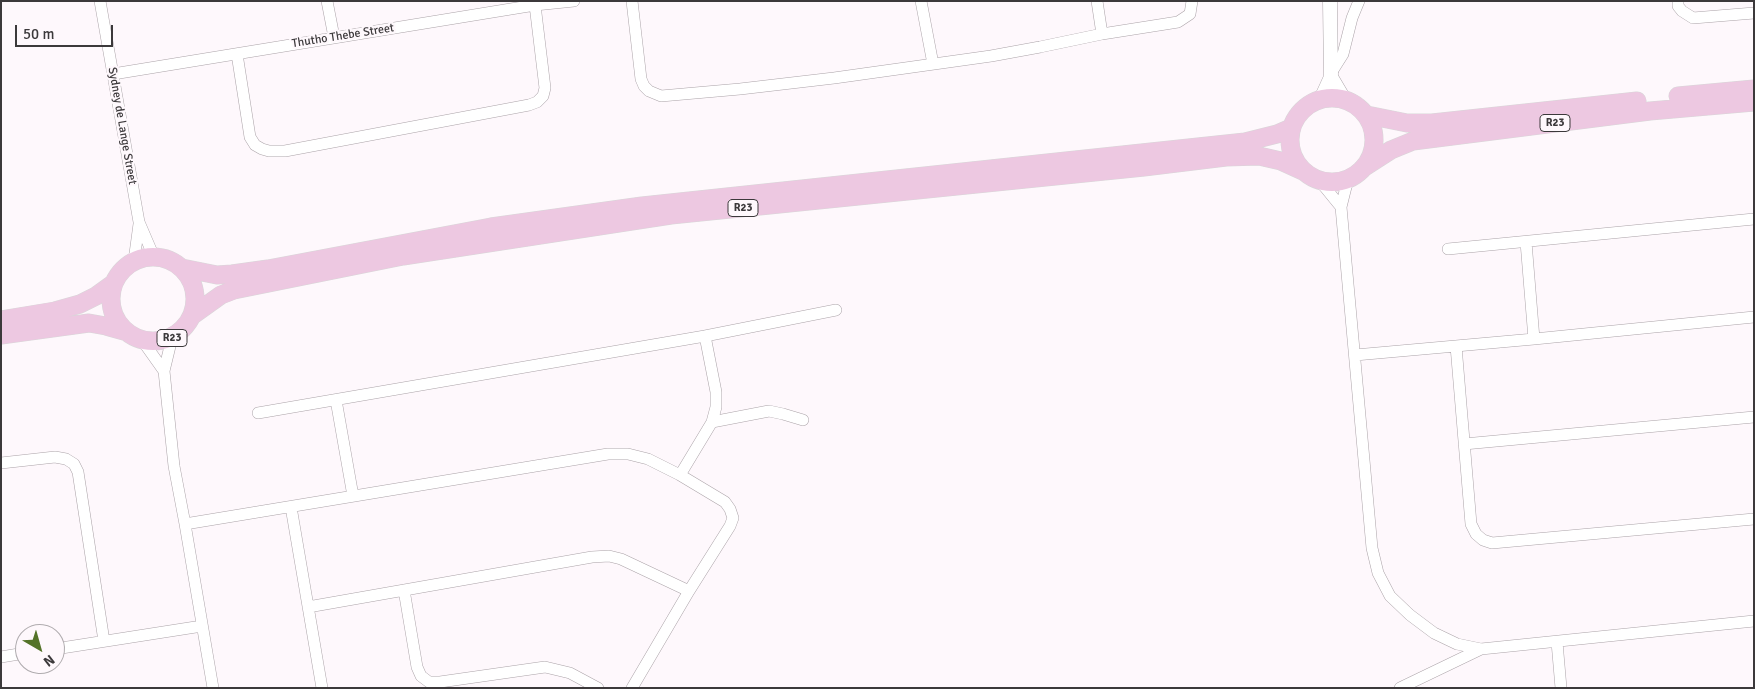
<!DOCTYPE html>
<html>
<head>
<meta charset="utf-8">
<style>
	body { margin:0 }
	#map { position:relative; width:1755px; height:689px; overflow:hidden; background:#fef8fc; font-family:Signika,sans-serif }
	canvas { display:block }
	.frame { position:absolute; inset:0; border:2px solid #3c393b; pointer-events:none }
	.north { position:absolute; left:15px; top:624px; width:50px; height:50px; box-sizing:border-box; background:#fef8fc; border:1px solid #b0acaf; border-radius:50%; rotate:142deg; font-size:14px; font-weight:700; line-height:20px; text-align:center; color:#3c393b }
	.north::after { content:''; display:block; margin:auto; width:18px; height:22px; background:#547329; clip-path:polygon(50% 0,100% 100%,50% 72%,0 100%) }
	.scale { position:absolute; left:15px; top:25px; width:98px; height:22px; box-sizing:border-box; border:2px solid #3c393b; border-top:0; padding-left:6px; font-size:15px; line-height:18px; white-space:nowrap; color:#3c393b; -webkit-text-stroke:4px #fef8fc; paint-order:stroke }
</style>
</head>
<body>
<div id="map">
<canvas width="1755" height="689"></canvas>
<div class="frame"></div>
<div class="north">N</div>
<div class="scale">50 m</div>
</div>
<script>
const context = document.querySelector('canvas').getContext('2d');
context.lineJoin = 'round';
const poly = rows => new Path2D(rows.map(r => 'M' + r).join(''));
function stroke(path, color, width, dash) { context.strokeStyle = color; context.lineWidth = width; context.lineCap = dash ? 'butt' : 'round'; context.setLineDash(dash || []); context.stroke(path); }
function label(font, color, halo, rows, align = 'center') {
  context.font = font + ' Signika,sans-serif'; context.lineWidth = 4.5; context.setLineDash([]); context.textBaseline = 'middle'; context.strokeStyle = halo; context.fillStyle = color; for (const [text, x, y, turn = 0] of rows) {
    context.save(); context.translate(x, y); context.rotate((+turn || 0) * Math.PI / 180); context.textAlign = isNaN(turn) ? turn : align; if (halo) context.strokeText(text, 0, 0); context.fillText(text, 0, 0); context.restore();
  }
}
const minor = poly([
	[100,1,139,222,154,257],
	[327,1,334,37],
	[632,1,641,79,644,86,649,91,661,96,740,89,834,78,991,56,1040,47,1102,34,1178,22,1190,14,1192,1],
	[921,1,933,64],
	[1097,1,1102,34],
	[1678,1,1678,6,1682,11,1693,18,1754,13],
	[237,54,250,137,255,145,262,149,269,151,285,151,529,105,537,102,543,96,545,88,535,5],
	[1331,73,1343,54,1352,18,1359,1],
	[113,74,535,5,574,1],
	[1348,179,1341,207,1372,548,1378,573,1390,596,1410,615,1434,633,1457,644,1481,649,1754,621],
	[1319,180,1341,207],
	[1526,242,1534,339],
	[1448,249,1754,219],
	[134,261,139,224],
	[172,338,164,371,174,466,185,524,213,688],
	[142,340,164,371],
	[1456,346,1471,524,1476,534,1483,540,1492,543,1754,519],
	[1355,355,1534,339,1754,317],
	[336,400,353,496],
	[258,413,705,336,836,310],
	[712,422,769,411,783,414,803,420],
	[1464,444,1754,417],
	[1,463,55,457,66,459,74,464,78,472,104,641],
	[680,475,712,422,716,407,716,392,705,336],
	[291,507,322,688],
	[185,524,608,454,628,454,648,459,680,475,725,502,730,509,733,518,730,526,689,591,632,688],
	[404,590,417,667,421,676,429,682,440,682,545,667,570,673,598,688],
	[308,607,592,557,609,556,621,559,689,591],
	[1557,642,1561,688],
	[55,649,202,626],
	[1,657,25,653],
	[1400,688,1481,649]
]);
const tertiary = poly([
	[1331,77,1344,99],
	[1321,99,1331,77,1330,1]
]);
const primary = poly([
	[1678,96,1754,89],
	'1290 140a42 42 0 1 1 84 0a42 42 0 1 1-84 0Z',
	[1367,115,1407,123,1432,123,1637,101],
	[1363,168,1391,150,1413,141,1650,111,1754,102],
	'111 299a42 42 0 1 1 84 0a42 42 0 1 1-84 0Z',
	[182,268,217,275,232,274,268,269,491,227,642,206,1245,142,1277,134,1291,128],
	[193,315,221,295,234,290,403,256,671,215,1144,167,1226,157,1259,156,1281,161,1303,171],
	[1,320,55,311,80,304,96,296,114,283],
	[1,335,89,323,106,326,124,331]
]);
stroke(minor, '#aba3a8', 12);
stroke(tertiary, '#aba3a8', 15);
stroke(primary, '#d8d7d8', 19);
stroke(minor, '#fff', 11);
stroke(tertiary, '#fff', 14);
stroke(primary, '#edc8e1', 18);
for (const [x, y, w] of [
	[1555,123,30],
	[743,208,30],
	[172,338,30]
]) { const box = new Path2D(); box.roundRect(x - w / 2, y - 8.5, w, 17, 4); context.fillStyle = '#fef8fc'; context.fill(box); stroke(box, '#3c393b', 1); }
label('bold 11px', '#3c393b', null, [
	["R23",1555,123],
	["R23",743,208],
	["R23",172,338]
]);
label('12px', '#3c393b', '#fef8fc', [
	["Thutho Thebe Street",343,36,-9],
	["Sydney de Lange Street",122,126,80]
]);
</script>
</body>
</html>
